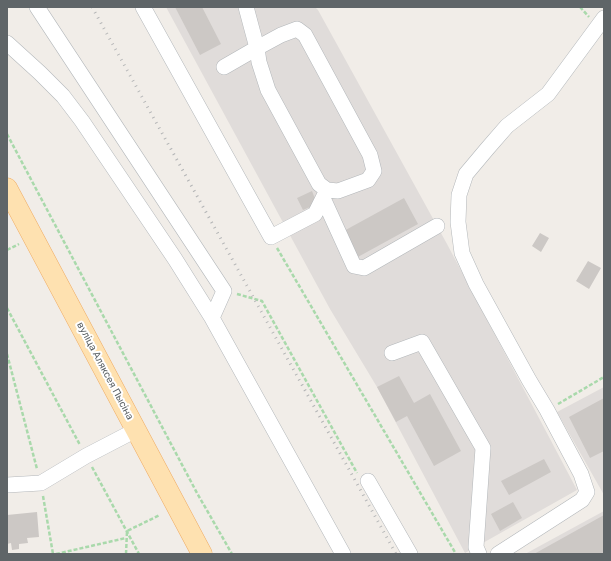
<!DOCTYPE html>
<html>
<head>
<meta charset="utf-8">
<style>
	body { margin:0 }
	#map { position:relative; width:611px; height:561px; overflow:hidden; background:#f1ede8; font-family:Rubik,sans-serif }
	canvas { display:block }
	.frame { position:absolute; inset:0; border:8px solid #5f6568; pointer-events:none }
</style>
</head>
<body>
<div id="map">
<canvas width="611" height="561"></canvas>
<div class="frame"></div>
</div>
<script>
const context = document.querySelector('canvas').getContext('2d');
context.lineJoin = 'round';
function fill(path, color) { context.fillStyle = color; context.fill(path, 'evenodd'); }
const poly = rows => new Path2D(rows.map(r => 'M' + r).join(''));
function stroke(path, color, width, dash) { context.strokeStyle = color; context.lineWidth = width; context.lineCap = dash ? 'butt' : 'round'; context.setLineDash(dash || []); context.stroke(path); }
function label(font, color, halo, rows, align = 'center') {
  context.font = font + ' Rubik,sans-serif'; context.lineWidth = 4; context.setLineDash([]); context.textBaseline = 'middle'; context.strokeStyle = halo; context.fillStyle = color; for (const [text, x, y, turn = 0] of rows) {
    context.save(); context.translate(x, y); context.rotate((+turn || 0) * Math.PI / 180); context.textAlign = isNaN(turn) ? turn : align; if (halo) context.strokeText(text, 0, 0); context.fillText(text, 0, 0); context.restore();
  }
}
fill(poly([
	[166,7,315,7,318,10,447,244,577,490,465,553,377,387,330,309],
	[604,387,604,495,557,412],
	[604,511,604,554,525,554]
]), '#e0dcda');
fill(poly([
	[175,7,202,7,221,44,200,55],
	[312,191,317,204,303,210,297,198],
	[404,198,418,224,356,258,342,232],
	[540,233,549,238,541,252,532,246],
	[588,261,601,268,589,289,576,281],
	[399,376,414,403,430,394,461,451,434,466,407,416,396,422,377,387],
	[604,398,604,451,590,458,569,417],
	[544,459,551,472,509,495,501,481],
	[513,502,522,518,500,531,491,514],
	[37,512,39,537,27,538,28,543,19,544,19,549,12,550,11,543,7,544,7,515],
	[604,515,604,554,534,554]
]), '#ccc8c5');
const minor = poly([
	[37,7,224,291,212,318],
	[143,7,271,237,315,214,327,190],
	[7,43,40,73,63,96,82,121,175,259,212,318,343,554],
	[224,67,257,48,281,35,297,29,305,35,370,155,374,171,368,180,338,191,327,190,319,184,268,90,259,62,257,48,246,7],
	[323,198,354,266,364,268,437,226],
	[392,353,422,342,483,448,476,547,479,554],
	[368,481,410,554],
	[7,485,41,483,86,456,136,430],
	[498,554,582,500,587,492,581,474,547,410,529,380,476,284,462,253,458,222,459,195,466,174,487,149,507,126,548,94,604,18]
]);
const major = poly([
	[7,188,202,554]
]);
stroke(minor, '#b3b7ba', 16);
stroke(major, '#efab62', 21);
stroke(poly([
	[580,7,589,17],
	[7,134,197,493,232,554],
	[277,248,456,554],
	[7,250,19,244],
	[237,294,262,301,357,473],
	[7,308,80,445],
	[7,354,37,469],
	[558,404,604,377],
	[92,467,139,554],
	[43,496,53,554],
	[56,554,126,538],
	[126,554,127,531,160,515]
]), '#a9d9ab', 2.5, [4, 2]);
stroke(minor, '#fff', 15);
stroke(major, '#fee1b0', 20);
stroke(poly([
	[92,7,396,554]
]), '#b4b5b6', 3, [1, 5]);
label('10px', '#5f6568', '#fff', [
	["вуліца Аляксея Пысіна",105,371,62]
]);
</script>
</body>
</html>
